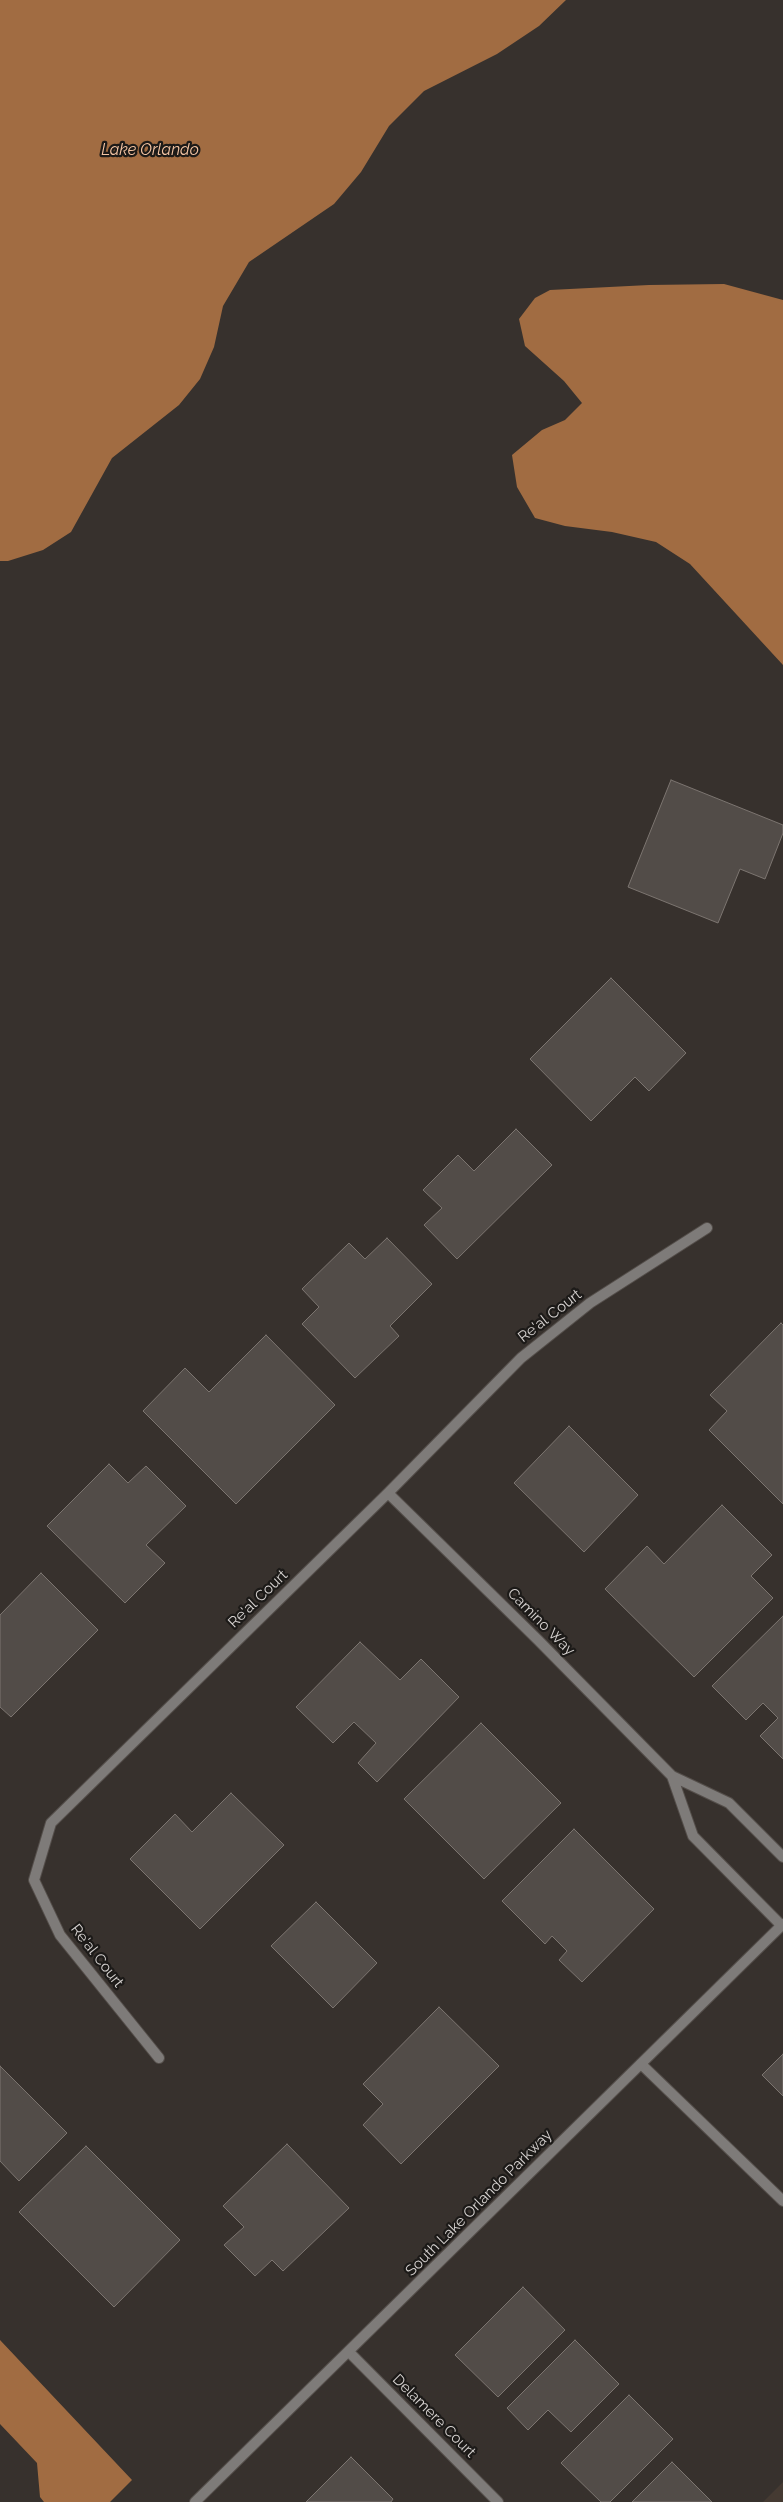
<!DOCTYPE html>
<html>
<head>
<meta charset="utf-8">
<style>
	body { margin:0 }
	canvas { display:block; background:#37312d }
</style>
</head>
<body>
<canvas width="783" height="2502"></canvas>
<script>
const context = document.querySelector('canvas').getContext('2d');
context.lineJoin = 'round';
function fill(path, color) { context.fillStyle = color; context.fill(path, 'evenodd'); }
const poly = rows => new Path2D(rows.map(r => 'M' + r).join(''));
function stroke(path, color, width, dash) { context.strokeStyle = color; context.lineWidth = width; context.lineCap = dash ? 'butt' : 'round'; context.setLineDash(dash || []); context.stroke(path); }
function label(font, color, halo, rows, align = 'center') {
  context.font = font + ' Raleway,sans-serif'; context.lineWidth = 4.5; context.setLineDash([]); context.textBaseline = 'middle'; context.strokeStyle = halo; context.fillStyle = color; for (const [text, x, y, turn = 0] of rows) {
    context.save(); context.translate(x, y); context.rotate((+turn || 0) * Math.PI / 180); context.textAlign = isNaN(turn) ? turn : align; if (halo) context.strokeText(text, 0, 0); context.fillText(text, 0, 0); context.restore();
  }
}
fill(poly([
	[783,2482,783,2502,763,2502]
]), '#453a32');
fill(poly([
	[0,0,566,0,539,26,497,54,424,91,389,126,361,172,334,204,249,262,223,306,214,347,200,379,179,405,112,458,71,532,43,550,8,561,0,561],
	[724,284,783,300,783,665,690,564,656,542,612,532,565,526,535,518,517,487,512,455,542,430,565,420,582,403,564,381,525,346,519,319,535,298,550,290,649,285],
	[0,2340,132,2480,110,2502,44,2502,40,2497,37,2463,0,2424]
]), '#a16c42');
const building = poly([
	[671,780,783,825,783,833,765,879,740,869,718,923,628,887,671,780],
	[611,978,686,1053,649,1091,635,1077,591,1121,530,1059,611,978],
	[516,1129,552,1165,457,1259,424,1225,442,1208,423,1190,458,1155,474,1171,516,1129],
	[387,1238,432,1284,390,1326,399,1336,355,1378,302,1324,319,1307,302,1289,349,1243,365,1259,387,1238],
	[781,1323,783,1325,783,1504,709,1430,727,1411,710,1395,781,1323],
	[266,1335,335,1405,236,1504,143,1411,185,1368,209,1392,266,1335],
	[569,1426,638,1495,584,1552,514,1483,569,1426],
	[109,1464,128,1483,146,1466,186,1506,146,1545,165,1563,125,1603,47,1526,109,1464],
	[722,1505,772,1555,751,1576,773,1598,694,1677,605,1589,647,1546,664,1564,722,1505],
	[41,1573,98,1630,11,1717,0,1707,0,1615,41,1573],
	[783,1616,783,1759,760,1736,778,1718,763,1703,746,1720,712,1686,783,1616],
	[360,1642,400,1680,421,1659,459,1697,377,1782,358,1763,376,1743,354,1722,333,1743,296,1707,360,1642],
	[481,1723,561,1803,484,1879,404,1799,481,1723],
	[231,1793,284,1845,200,1929,130,1859,175,1814,192,1832,231,1793],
	[574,1829,654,1909,582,1982,559,1960,567,1951,552,1936,545,1944,502,1901,574,1829],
	[316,1902,377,1963,333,2008,271,1946,316,1902],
	[439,2007,499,2066,401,2164,363,2125,383,2104,363,2084,439,2007],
	[783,2054,783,2096,762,2075,783,2054],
	[0,2066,67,2133,19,2181,0,2161,0,2066],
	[287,2144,349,2208,283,2271,272,2260,255,2276,224,2245,244,2227,223,2206,287,2144],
	[86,2146,180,2240,114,2307,19,2212,86,2146],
	[523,2287,565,2330,498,2397,455,2355,523,2287],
	[575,2340,619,2384,571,2432,548,2410,528,2430,507,2408,575,2340],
	[629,2395,673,2439,610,2502,601,2502,561,2463,629,2395],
	[351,2457,393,2499,391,2502,306,2502,351,2457],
	[672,2462,712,2502,632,2502,672,2462]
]);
fill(building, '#524c48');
stroke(building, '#7c7570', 1);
const minor = poly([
	[388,1493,538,1640,672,1776,729,1803,783,1857],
	[672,1776,693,1836,781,1925],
	[159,2058,60,1935,34,1880,51,1823,388,1493,521,1358,590,1303,707,1228],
	[641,2064,783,2201],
	[349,2352,498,2502]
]);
const tertiary = poly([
	[195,2502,783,1924]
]);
stroke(minor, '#544e4a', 12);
stroke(tertiary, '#544e4a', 12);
stroke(minor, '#7e7b79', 10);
stroke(tertiary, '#7e7b79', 10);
label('15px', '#d6d2d0', '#1c1a18', [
	["Re'al Court",550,1316,-38],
	["Re'al Court",258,1599,-44],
	["Camino Way",541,1622,45],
	["Re'al Court",97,1956,52],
	["South Lake Orlando Parkway",479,2203,-45],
	["Delamere Court",434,2416,45]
]);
label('italic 16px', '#f6c6a4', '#1c1a18', [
	["Lake Orlando",150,150]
]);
</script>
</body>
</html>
